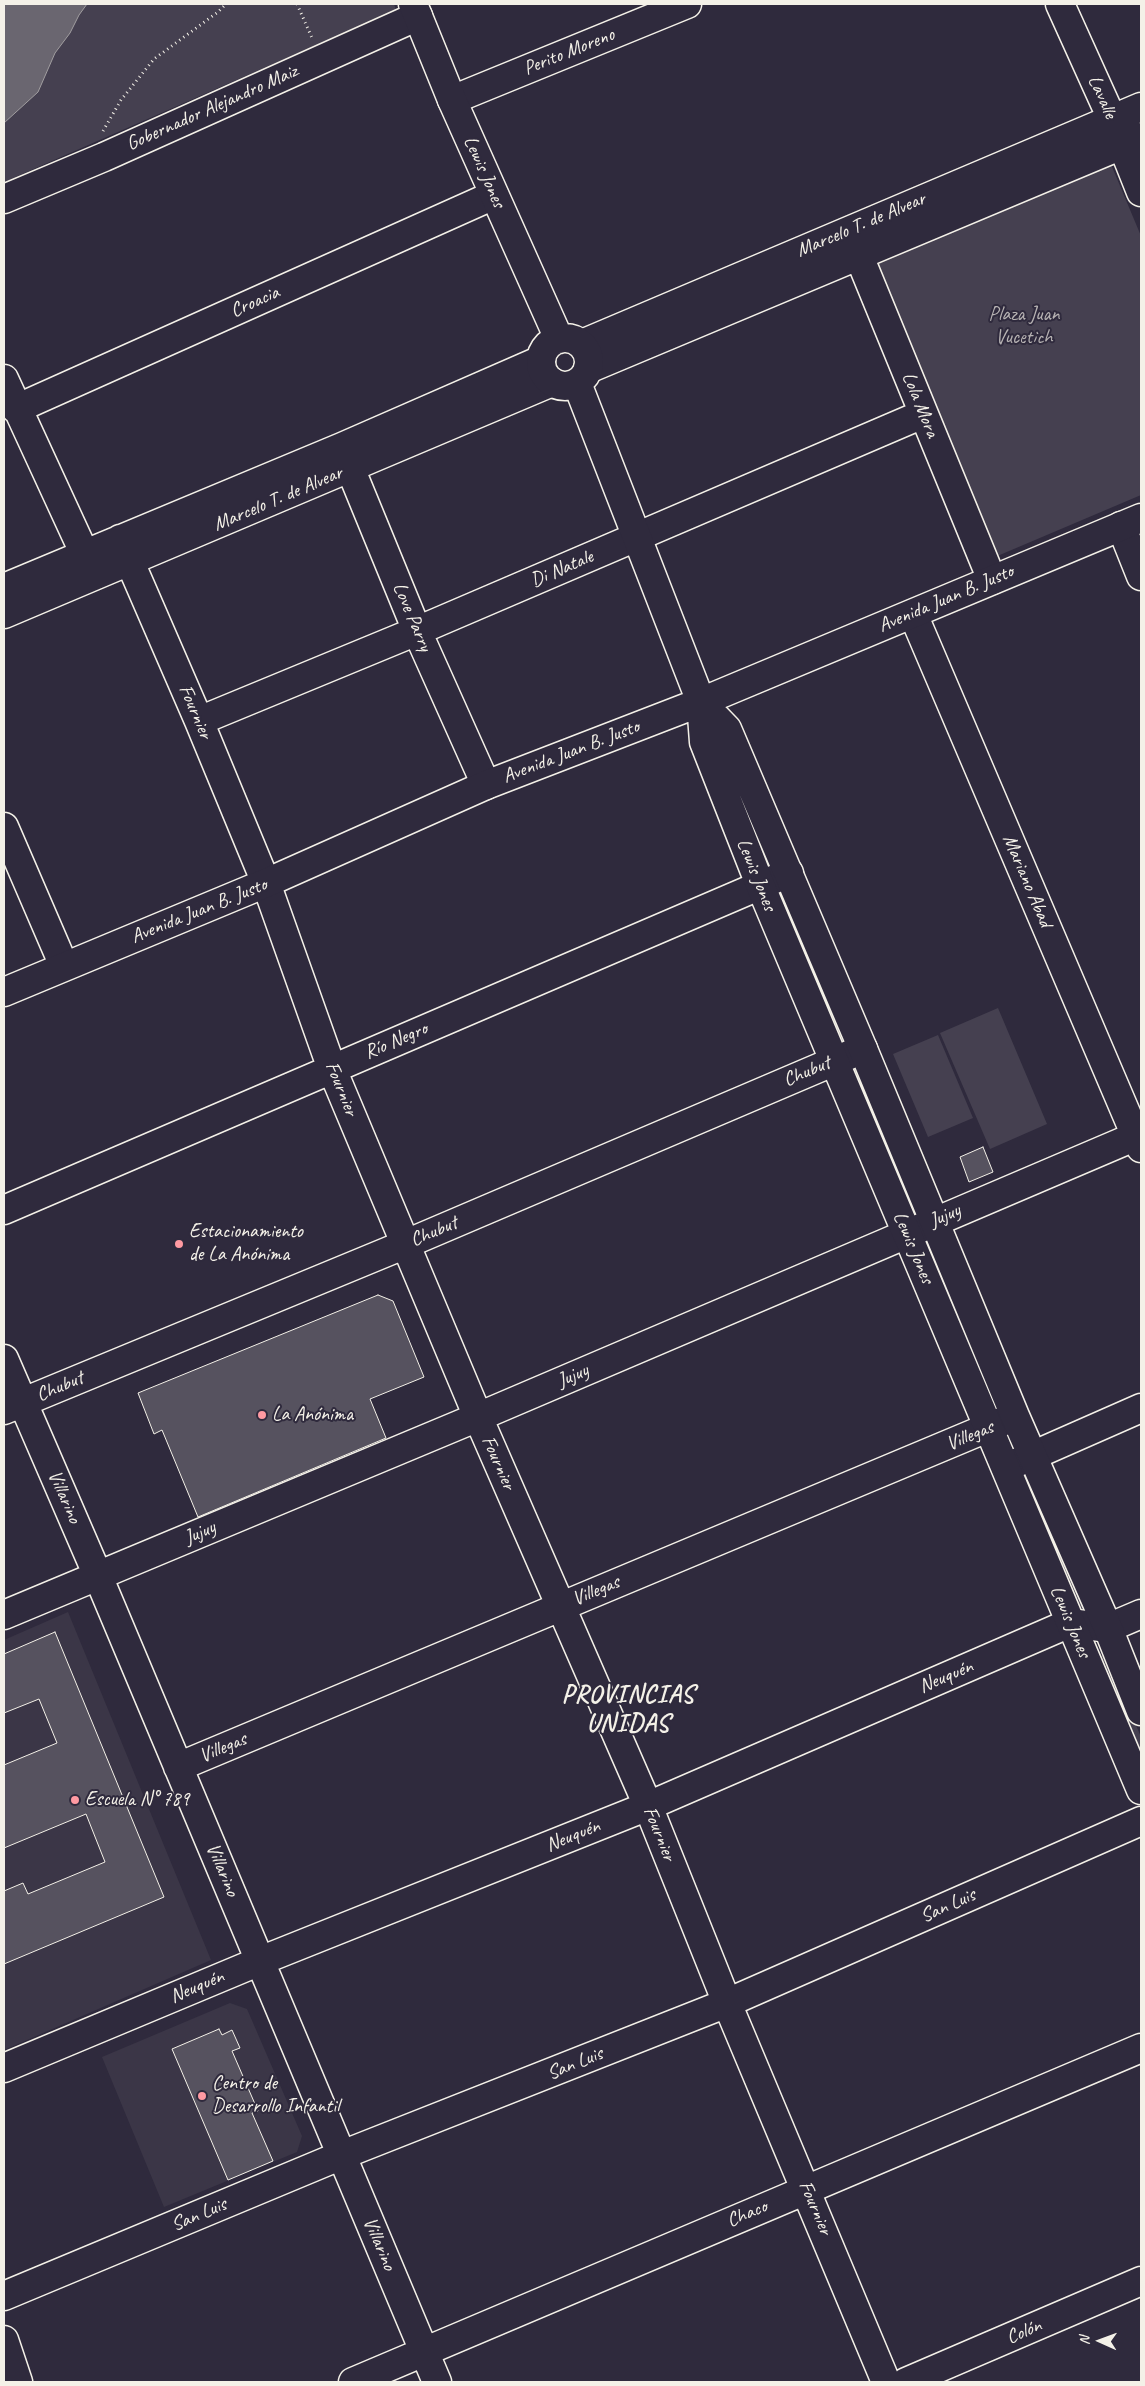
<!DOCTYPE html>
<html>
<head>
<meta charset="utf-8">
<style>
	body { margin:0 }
	#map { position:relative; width:1145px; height:2386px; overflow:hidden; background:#2f2a3d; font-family:Caveat,sans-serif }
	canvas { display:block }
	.frame { position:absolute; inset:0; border:5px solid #f4f1e8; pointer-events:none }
	.north { position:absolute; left:1075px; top:2316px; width:50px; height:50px; -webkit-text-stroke:4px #2f2a3d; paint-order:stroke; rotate:272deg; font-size:14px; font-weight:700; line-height:20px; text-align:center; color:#f4f1e8 }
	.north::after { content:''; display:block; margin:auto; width:18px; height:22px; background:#f4f1e8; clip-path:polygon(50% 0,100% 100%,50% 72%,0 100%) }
</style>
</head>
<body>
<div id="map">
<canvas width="1145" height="2386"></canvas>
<div class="frame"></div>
<div class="north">N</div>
</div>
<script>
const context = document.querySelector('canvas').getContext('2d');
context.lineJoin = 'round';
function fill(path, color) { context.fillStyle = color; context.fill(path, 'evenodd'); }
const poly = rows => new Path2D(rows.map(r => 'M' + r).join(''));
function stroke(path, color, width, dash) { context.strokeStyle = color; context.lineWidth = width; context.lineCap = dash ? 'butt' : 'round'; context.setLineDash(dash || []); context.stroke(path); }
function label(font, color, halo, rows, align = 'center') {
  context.font = font + ' Caveat,sans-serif'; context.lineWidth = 4; context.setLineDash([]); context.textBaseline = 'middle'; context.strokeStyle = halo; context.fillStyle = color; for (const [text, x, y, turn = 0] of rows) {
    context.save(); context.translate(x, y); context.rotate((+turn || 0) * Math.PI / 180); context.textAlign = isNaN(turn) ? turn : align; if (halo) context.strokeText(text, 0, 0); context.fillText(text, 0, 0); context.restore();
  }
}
fill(poly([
	[68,1612,211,1960,4,2050,4,1640],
	[230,2003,247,2009,302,2136,297,2152,164,2207,102,2057]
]), '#3b3647');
fill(poly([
	[4,4,394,4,396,10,4,182],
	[1110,162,1141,236,1141,495,995,557,872,264],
	[792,906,842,1027,832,1031,782,910],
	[998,1008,1047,1124,990,1149,940,1033],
	[938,1035,973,1118,928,1137,893,1054],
	[866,1080,915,1200,905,1204,856,1085],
	[937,1250,998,1391,988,1396,927,1255],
	[1035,1484,1087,1606,1077,1610,1025,1489],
	[1106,1654,1141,1737,1141,1764,1096,1658]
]), '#454050');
const water = poly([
	[6,4,87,4,79,15,70,33,55,53,38,92,4,123,4,6,6,4]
]);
fill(water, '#6a6670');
stroke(water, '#a19ea0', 1);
const building = poly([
	[983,1147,993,1172,969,1182,960,1157,983,1147],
	[378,1295,393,1301,424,1377,370,1399,386,1438,198,1517,162,1430,154,1434,138,1393,378,1295],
	[55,1632,164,1897,4,1964,4,1891,23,1883,28,1894,105,1862,86,1814,4,1848,4,1765,57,1743,39,1699,4,1713,4,1654,55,1632],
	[219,2029,222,2035,232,2030,240,2048,232,2051,258,2111,252,2113,273,2161,228,2180,172,2049,219,2029]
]);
fill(building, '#56525f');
stroke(building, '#f4f1e8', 1);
const minor = poly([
	[1060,4,1112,119,1141,192],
	[452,100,687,4],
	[4,199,104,157,418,16],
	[850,242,859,256,992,580],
	[582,344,1141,107],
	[588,369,1141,137],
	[4,379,92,570],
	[16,409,494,195],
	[344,453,417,631,486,785],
	[1121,526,1141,576],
	[120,539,199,721,266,883,332,1069,478,1417,648,1806,727,2003,886,2382],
	[4,588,342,447,541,360],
	[4,614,552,382],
	[913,614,1141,1148],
	[199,721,417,631,923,414],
	[4,827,64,966],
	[4,1210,789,873],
	[4,1359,98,1576,437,2382],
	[4,1410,406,1244,863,1049],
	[1007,1467,1141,1408],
	[4,1615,478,1417,1141,1134],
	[178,1767,1011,1418],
	[4,2068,260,1961,648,1806,1070,1623,1108,1628,1141,1614],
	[4,2296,342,2155,727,2003,1141,1821],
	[4,2340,18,2382],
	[353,2382,1141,2048],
	[906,2382,1141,2281]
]);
const major = poly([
	[413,4,452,100,559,339],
	'541 362a24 24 0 1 1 48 0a24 24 0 1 1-48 0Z',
	[577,383,701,702,704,742,761,887,1141,1790],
	[701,702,727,729,863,1049,1015,1416,1108,1628,1141,1711],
	[4,992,266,883,486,785,701,702,1141,518]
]);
stroke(minor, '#f4f1e8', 31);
stroke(major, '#f4f1e8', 31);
stroke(poly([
	[297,4,312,38],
	[103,131,121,100,154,59,218,12,226,4]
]), '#f4f1e8', 3, [1, 4]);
stroke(minor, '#2f2a3d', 28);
stroke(major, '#2f2a3d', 28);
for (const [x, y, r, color] of [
	[179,1244,5,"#ff9aa2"],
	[262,1415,5,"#ff9aa2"],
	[75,1800,5,"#ff9aa2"],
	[202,2096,5,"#ff9aa2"]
]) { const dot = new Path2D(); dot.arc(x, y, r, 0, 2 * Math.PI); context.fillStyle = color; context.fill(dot); stroke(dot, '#2f2a3d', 2); }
label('20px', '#f4f1e8', '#2f2a3d', [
	["Perito Moreno",569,52,-22],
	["Lavalle",1102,97,66],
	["Gobernador Alejandro Maiz",212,108,-24],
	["Lewis Jones",484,172,66],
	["Marcelo T. de Alvear",861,225,-23],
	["Croacia",255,302,-24],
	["Lola Mora",920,405,68],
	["Marcelo T. de Alvear",278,499,-23],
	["Di Natale",562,569,-23],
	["Avenida Juan B. Justo",946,599,-23],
	["Love Parry",412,617,67],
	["Fournier",195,712,67],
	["Avenida Juan B. Justo",571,752,-21],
	["Lewis Jones",756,875,68],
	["Mariano Abad",1027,881,67],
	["Avenida Juan B. Justo",199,911,-22],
	["Río Negro",396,1041,-23],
	["Chubut",807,1072,-23],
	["Fournier",341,1089,68],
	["Jujuy",945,1216,-23],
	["Chubut",434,1232,-23],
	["Lewis Jones",913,1248,67],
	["Jujuy",573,1376,-23],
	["Chubut",60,1387,-23],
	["Villegas",970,1436,-23],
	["Fournier",498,1463,66],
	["Villarino",64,1497,66],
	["Jujuy",200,1533,-23],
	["Villegas",596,1591,-23],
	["Lewis Jones",1070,1622,67],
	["Neuquén",946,1677,-23],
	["Villegas",223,1748,-23],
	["Fournier",659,1834,68],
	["Neuquén",573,1836,-22],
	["Villarino",222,1870,67],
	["San Luis",948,1906,-24],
	["Neuquén",197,1987,-23],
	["San Luis",575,2064,-22],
	["Fournier",815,2208,67],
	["Chaco",747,2214,-23],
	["San Luis",199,2215,-23],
	["Villarino",379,2244,67],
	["Colón",1024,2332,-23]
]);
label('20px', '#b7b3b3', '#2f2a3d', [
	["Plaza Juan",1024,315],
	["Vucetich",1024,338]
]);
label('20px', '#f4f1e8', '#2f2a3d', [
	["Estacionamiento",189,1232],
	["de La Anónima",189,1255],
	["La Anónima",272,1415],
	["Escuela N° 789",85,1800],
	["Centro de",212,2084],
	["Desarrollo Infantil",212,2107]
], 'left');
context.letterSpacing = '1px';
label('bold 25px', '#f4f1e8', '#2f2a3d', [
	["PROVINCIAS",628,1695],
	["UNIDAS",628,1724]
]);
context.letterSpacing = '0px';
</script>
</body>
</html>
